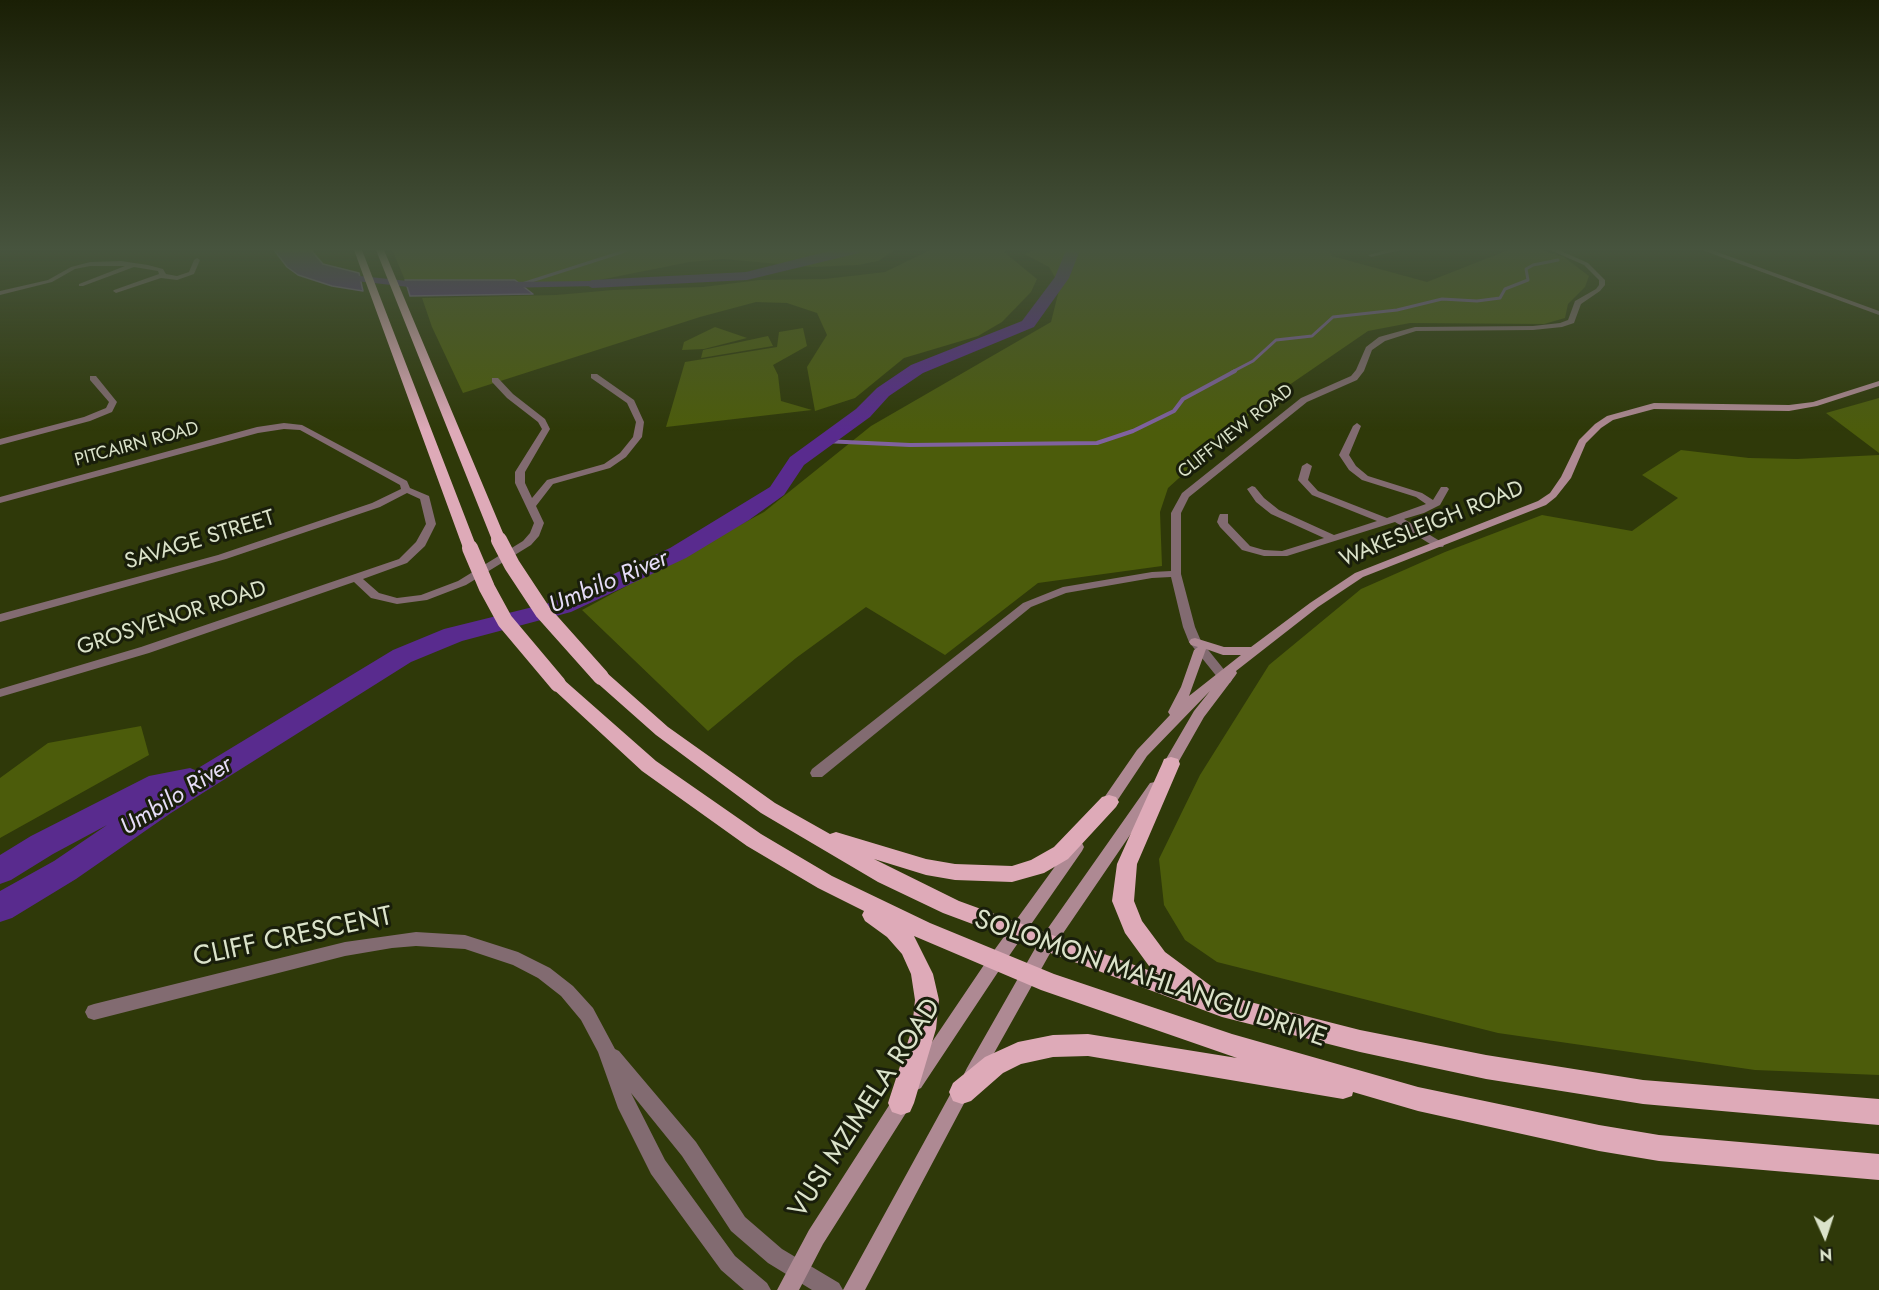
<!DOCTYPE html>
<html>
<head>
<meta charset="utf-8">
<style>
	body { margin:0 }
	#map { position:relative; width:1879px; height:1290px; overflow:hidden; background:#2f3909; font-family:Jost,sans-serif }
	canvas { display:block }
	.north { position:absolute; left:1795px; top:1206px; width:60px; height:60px; -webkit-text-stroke:4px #191e0b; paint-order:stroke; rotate:177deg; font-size:16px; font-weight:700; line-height:24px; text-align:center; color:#dbe3ca }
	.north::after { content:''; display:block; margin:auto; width:21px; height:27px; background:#dbe3ca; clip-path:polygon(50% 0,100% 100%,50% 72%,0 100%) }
</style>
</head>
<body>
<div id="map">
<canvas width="1879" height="1290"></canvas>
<div class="north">N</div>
</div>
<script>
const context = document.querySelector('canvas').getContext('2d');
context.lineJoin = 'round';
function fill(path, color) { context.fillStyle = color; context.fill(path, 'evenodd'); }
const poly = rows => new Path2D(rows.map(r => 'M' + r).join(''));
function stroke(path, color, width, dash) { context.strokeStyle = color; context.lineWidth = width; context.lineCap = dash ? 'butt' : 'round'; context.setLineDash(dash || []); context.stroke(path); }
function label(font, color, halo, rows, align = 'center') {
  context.font = font + ' Jost,sans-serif'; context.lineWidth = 6; context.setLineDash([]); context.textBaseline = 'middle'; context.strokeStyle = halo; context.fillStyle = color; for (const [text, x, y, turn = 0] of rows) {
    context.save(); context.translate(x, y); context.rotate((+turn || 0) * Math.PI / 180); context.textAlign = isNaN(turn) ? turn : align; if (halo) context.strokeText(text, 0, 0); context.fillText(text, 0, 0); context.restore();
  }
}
fill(poly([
	[392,250,895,250,878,261,858,265,812,267,723,259,690,262,594,281,524,287,515,280,405,280],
	[930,250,1005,250,1004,252,1037,279,1031,292,1002,322,978,336,904,358,855,398,815,411,807,367,827,335,817,313,787,303,756,302,700,317,463,393,432,327,422,298,556,295,613,290,703,287,759,280,825,279,885,272],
	[1035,250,1329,250,1332,256,1427,282,1508,250,1541,250,1564,257,1589,276,1585,287,1568,304,1565,318,1544,324,1410,323,1368,331,1260,405,1168,488,1160,512,1162,566,1038,583,945,655,866,607,796,658,708,731,582,610,764,512,871,426,1051,322,1060,286,1049,267,1024,254],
	[715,327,747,338,704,349,682,350,684,342],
	[803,328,807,346,773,365,778,375,781,401,812,410,666,427,685,362,777,347,779,332],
	[768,336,773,346,701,358,703,350],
	[1879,398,1879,453,1826,413],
	[1681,450,1749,458,1797,459,1879,455,1879,1075,1755,1070,1498,1033,1217,962,1185,940,1164,905,1159,859,1200,775,1269,665,1361,589,1445,552,1542,515,1632,531,1678,498,1642,475],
	[141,726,149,755,0,838,0,778,48,743]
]), '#4c5c0b');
const water = poly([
	[274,250,311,250,323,264,359,273,363,291,332,286,298,275,287,267,274,250],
	[405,280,515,280,533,294,410,296,405,280]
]);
fill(water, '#592b8e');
stroke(water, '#8062a0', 1.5);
stroke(poly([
	[522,284,628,250],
	[1232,372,1253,361,1276,340,1312,336,1333,317,1397,310,1442,299,1477,301,1500,298,1505,289,1528,280,1526,269,1533,265,1558,260]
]), '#8062a0', 3);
stroke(poly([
	[824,441,910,445,1097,443,1133,431,1174,411,1183,399,1235,371]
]), '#8062a0', 4);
fill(poly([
	[341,274,427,283,431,286,427,289,338,279,337,277,341,274],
	[592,281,595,282,595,286,502,288,498,285,502,282,592,281]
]), '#592b8e');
fill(poly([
	[833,250,861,250,859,253,747,280,592,288,585,284,592,280,746,272,833,250],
	[1066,250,1080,250,1069,278,1034,327,923,373,889,396,870,417,804,465,784,495,749,520,686,558,571,612,462,641,411,662,171,813,76,879,12,918,0,922,0,891,54,861,107,825,53,854,11,880,0,884,0,855,31,836,149,776,190,768,195,770,393,650,444,629,553,602,670,548,770,487,790,457,856,409,877,388,911,365,1022,321,1055,277,1066,250]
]), '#592b8e');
fill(poly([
	[1386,250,1401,250,1371,257,1368,255,1386,250],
	[1550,250,1559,250,1588,263,1605,280,1605,285,1600,291,1581,304,1574,323,1562,327,1533,330,1416,331,1385,341,1372,350,1364,371,1357,380,1307,402,1189,497,1181,513,1181,574,1195,627,1201,641,1230,677,1232,680,1230,683,1222,683,1189,642,1183,627,1171,577,1152,578,1066,593,1031,607,822,777,812,777,810,773,812,769,1023,603,1063,587,1152,572,1171,571,1171,513,1182,493,1301,398,1351,376,1356,370,1366,347,1379,337,1415,327,1533,326,1560,323,1568,320,1575,301,1596,289,1599,285,1599,280,1584,265,1550,250],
	[1702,250,1712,250,1879,311,1879,315,1702,250],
	[197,258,200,260,194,274,177,280,161,278,116,293,113,291,114,290,159,274,158,271,134,267,83,286,79,286,79,284,125,266,90,266,75,269,52,282,0,295,0,291,48,280,71,267,90,262,121,261,148,265,163,269,166,274,177,276,189,272,194,260,197,258],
	[591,374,597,374,634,400,644,422,642,437,626,457,610,468,553,484,536,506,544,523,539,536,531,545,466,585,427,600,397,604,371,598,354,582,149,653,0,697,0,689,141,647,399,559,416,542,426,524,420,499,407,493,380,507,226,559,0,622,0,614,218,555,372,503,401,489,400,485,300,430,284,429,258,433,0,503,0,497,257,427,284,423,302,425,407,481,410,488,429,496,436,524,425,546,407,563,363,579,379,593,397,598,421,595,458,581,523,541,530,533,534,523,515,483,515,472,542,429,538,422,507,398,492,382,492,378,498,378,513,394,545,419,550,429,525,472,525,483,532,498,547,480,604,464,620,453,633,437,636,422,627,403,591,378,591,374],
	[90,376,96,376,117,402,112,412,90,421,0,445,0,439,84,417,106,408,109,402,90,380,90,376],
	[1357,423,1361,426,1349,455,1356,466,1368,476,1422,493,1433,500,1441,487,1447,487,1449,489,1440,505,1424,513,1404,519,1443,543,1444,545,1443,547,1435,547,1395,522,1287,556,1264,556,1242,550,1220,527,1217,522,1219,516,1220,514,1228,514,1228,523,1250,546,1264,550,1282,551,1324,538,1271,514,1256,502,1247,489,1252,486,1255,487,1264,498,1279,510,1334,535,1377,521,1312,495,1298,480,1302,466,1307,463,1312,466,1308,480,1318,491,1387,518,1426,504,1416,497,1362,480,1349,470,1339,455,1353,426,1357,423],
	[416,932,465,935,518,952,550,968,573,986,593,1008,615,1049,619,1051,696,1142,745,1217,782,1249,839,1283,843,1290,812,1290,768,1263,731,1231,682,1156,631,1093,665,1160,735,1256,767,1283,771,1290,744,1290,721,1270,651,1174,618,1108,598,1052,581,1020,561,996,538,978,513,965,465,949,416,946,392,948,345,956,94,1020,88,1018,85,1012,88,1006,94,1004,345,942,416,932]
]), '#826b71');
fill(poly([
	[1879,381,1879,386,1817,406,1789,411,1654,409,1613,420,1601,428,1586,443,1571,478,1556,497,1546,505,1363,577,1318,607,1236,671,1237,673,1235,676,1204,717,1171,775,1166,776,1161,775,1159,771,1194,711,1210,691,1147,756,1109,813,1104,814,1099,813,1097,809,1099,805,1137,750,1170,715,1168,712,1181,687,1194,650,1198,647,1191,645,1189,642,1191,639,1195,638,1224,647,1251,647,1310,603,1355,573,1538,501,1550,493,1561,477,1579,440,1595,424,1607,416,1654,403,1789,405,1813,402,1879,381],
	[1206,649,1223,655,1241,655,1189,696,1206,649],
	[1155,782,1160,783,1162,787,1160,791,1053,948,979,1080,973,1083,967,1080,964,1074,967,1068,1041,938,1150,783,1155,782],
	[1077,841,1082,843,1084,847,1082,851,1002,966,921,1088,915,1091,909,1088,906,1082,909,1076,990,956,1072,843,1077,841],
	[963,1079,969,1082,972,1088,969,1094,865,1290,843,1290,957,1082,963,1079],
	[904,1090,911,1093,913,1099,911,1105,823,1244,799,1290,777,1290,809,1230,897,1093,904,1090]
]), '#ae8993');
fill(poly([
	[354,250,362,250,477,548,475,551,470,552,463,548,354,250],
	[376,250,384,250,506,540,504,543,499,544,492,540,376,250],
	[601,671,607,673,668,727,775,803,830,834,836,832,926,859,955,864,1012,866,1031,860,1054,847,1102,797,1109,795,1116,797,1119,802,1116,807,1068,859,1044,873,1012,882,955,880,926,875,874,859,959,901,1159,974,1149,966,1125,933,1112,901,1117,864,1162,764,1164,759,1171,757,1178,759,1180,764,1137,864,1134,901,1142,921,1165,952,1211,986,1215,993,1360,1030,1486,1055,1643,1080,1879,1099,1879,1125,1643,1104,1486,1079,1360,1052,1222,1017,943,913,878,882,761,813,656,735,595,681,592,677,595,673,601,671],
	[558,678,564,680,656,761,761,834,832,876,930,923,1054,974,1232,1034,1418,1087,1599,1125,1659,1135,1879,1154,1879,1180,1659,1161,1599,1151,1418,1111,1353,1092,1352,1096,1343,1099,1088,1056,1053,1057,1021,1064,1003,1073,971,1101,962,1104,953,1101,949,1092,953,1083,985,1057,1018,1042,1053,1035,1088,1034,1237,1058,1041,990,914,936,933,974,939,1000,936,1029,914,1103,910,1112,901,1115,892,1112,888,1103,912,1029,915,1000,911,974,902,954,887,937,865,921,862,915,864,911,818,888,747,846,642,771,552,688,549,684,552,680,558,678]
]), '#deaab8');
stroke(poly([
	[499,540,512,565,543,612,601,677],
	[470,548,487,588,505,621,558,684]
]), '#deaab8', 16);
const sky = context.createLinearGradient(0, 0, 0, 431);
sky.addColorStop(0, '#1a1f05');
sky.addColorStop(0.58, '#47543e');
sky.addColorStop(1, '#47543e00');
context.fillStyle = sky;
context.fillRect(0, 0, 1879, 431);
label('18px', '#dbe3ca', '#191e0b', [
	["CLIFFVIEW ROAD",1236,432,-38],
	["PITCAIRN ROAD",137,445,-15]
]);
label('22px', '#dbe3ca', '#191e0b', [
	["WAKESLEIGH ROAD",1432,525,-22],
	["SAVAGE STREET",200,541,-17],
	["GROSVENOR ROAD",172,619,-18]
]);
label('italic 24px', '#e6ddf8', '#191e0b', [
	["Umbilo River",609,583,-23],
	["Umbilo River",177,797,-32]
]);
label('27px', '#dbe3ca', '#191e0b', [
	["CLIFF CRESCENT",293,938,-12],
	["SOLOMON MAHLANGU DRIVE",1150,980,19],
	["VUSI MZIMELA ROAD",866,1109,-57]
]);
</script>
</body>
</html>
